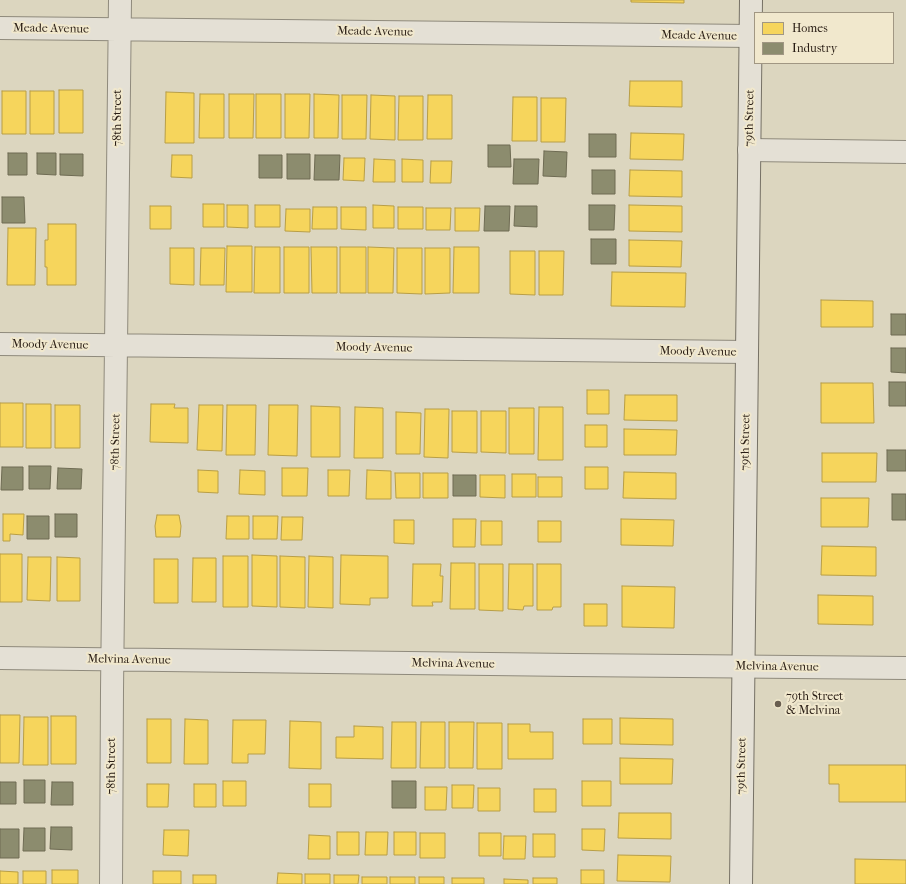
<!DOCTYPE html>
<html>
<head>
<meta charset="utf-8">
<style>
	body { margin:0 }
	#map { position:relative; width:906px; height:884px; overflow:hidden; background:#dcd6bf; font-family:"IM FELL French Canon",serif }
	canvas { display:block }
	.legend { position:absolute; left:754px; top:12px; width:140px; height:52px; box-sizing:border-box; background:#f1e8cd; border:1px solid #a19783; margin:0; padding:5px 7px; list-style:none; font-size:12px; color:#291d14 }
	.legend li { display:flex; align-items:center; gap:8px; height:20px }
	.legend b { width:20px; border:1px solid #a19783 }
</style>
</head>
<body>
<div id="map">
<canvas width="906" height="884"></canvas>
<ul class="legend">
<li><b style="height:11px;background:#f6d55c"></b>Homes</li>
<li><b style="height:11px;background:#8c8c6e"></b>Industry</li>
</ul>
</div>
<script>
const context = document.querySelector('canvas').getContext('2d');
context.lineJoin = 'round';
function fill(path, color) { context.fillStyle = color; context.fill(path, 'evenodd'); }
const poly = rows => new Path2D(rows.map(r => 'M' + r).join(''));
function stroke(path, color, width, dash) { context.strokeStyle = color; context.lineWidth = width; context.lineCap = dash ? 'butt' : 'round'; context.setLineDash(dash || []); context.stroke(path); }
function label(font, color, halo, rows, align = 'center') {
  context.font = font + ' "IM FELL French Canon",serif'; context.lineWidth = 4; context.setLineDash([]); context.textBaseline = 'middle'; context.strokeStyle = halo; context.fillStyle = color; for (const [text, x, y, turn = 0] of rows) {
    context.save(); context.translate(x, y); context.rotate((+turn || 0) * Math.PI / 180); context.textAlign = isNaN(turn) ? turn : align; if (halo) context.strokeText(text, 0, 0); context.fillText(text, 0, 0); context.restore();
  }
}
const homes = poly([
	[631,0,684,0,684,3,631,2,631,0],
	[630,81,682,81,682,107,629,106,630,81],
	[59,90,83,90,83,133,59,133,59,90],
	[2,91,26,91,26,134,2,134,2,91],
	[30,91,54,91,54,134,30,134,30,91],
	[166,92,194,93,194,143,165,143,166,92],
	[200,94,224,94,224,138,199,138,200,94],
	[229,94,254,94,253,138,229,138,229,94],
	[256,94,281,94,281,138,256,138,256,94],
	[285,94,310,94,309,138,285,138,285,94],
	[314,94,339,95,338,138,314,138,314,94],
	[342,95,367,95,366,139,342,139,342,95],
	[371,95,395,96,395,140,370,139,371,95],
	[428,95,452,95,452,139,427,139,428,95],
	[399,96,423,96,423,140,398,140,399,96],
	[513,97,537,97,537,141,512,141,513,97],
	[541,98,566,98,565,142,541,142,541,98],
	[631,133,684,134,683,160,630,159,631,133],
	[172,155,192,155,192,178,171,177,172,155],
	[344,158,365,158,364,181,343,180,344,158],
	[374,159,395,160,395,182,373,182,374,159],
	[402,159,423,160,423,182,402,182,402,159],
	[431,161,452,161,451,183,430,183,431,161],
	[630,170,682,171,682,197,629,196,630,170],
	[203,204,224,204,224,227,203,227,203,204],
	[227,205,248,205,248,228,227,227,227,205],
	[255,205,280,205,280,227,255,227,255,205],
	[373,205,394,206,394,228,373,228,373,205],
	[629,205,682,206,682,232,629,231,629,205],
	[150,206,171,206,171,229,150,229,150,206],
	[313,207,337,207,337,229,312,229,313,207],
	[341,207,366,207,366,230,341,229,341,207],
	[398,207,423,207,423,229,398,229,398,207],
	[426,208,451,208,450,230,426,230,426,208],
	[455,208,480,208,479,231,455,231,455,208],
	[286,209,310,209,310,232,285,231,286,209],
	[48,224,76,224,76,285,47,285,47,267,45,267,45,240,48,240,48,224],
	[8,228,36,228,35,285,7,285,8,228],
	[629,240,682,241,681,267,629,266,629,240],
	[227,246,252,246,252,292,226,292,227,246],
	[255,247,280,247,280,293,254,293,255,247],
	[284,247,309,247,309,293,284,293,284,247],
	[311,247,337,247,337,293,312,293,311,247],
	[340,247,366,247,366,293,340,293,340,247],
	[368,247,394,248,393,293,368,293,368,247],
	[454,247,479,247,479,293,453,293,454,247],
	[170,248,194,248,194,285,170,284,170,248],
	[201,248,225,248,224,285,200,285,201,248],
	[397,248,422,248,422,294,397,293,397,248],
	[425,248,450,248,450,293,425,294,425,248],
	[510,251,535,251,535,295,510,294,510,251],
	[539,251,564,251,563,295,539,295,539,251],
	[612,272,686,273,685,307,611,306,612,272],
	[821,300,873,301,873,327,821,327,821,300],
	[821,383,873,383,874,423,821,423,821,383],
	[587,390,609,390,609,414,587,414,587,390],
	[625,395,677,395,677,421,624,420,625,395],
	[0,403,23,403,23,447,0,447,0,403],
	[26,404,51,404,51,448,26,448,26,404],
	[151,404,175,404,174,408,188,408,188,443,150,442,151,404],
	[55,405,80,405,80,448,55,448,55,405],
	[199,405,223,405,222,451,197,450,199,405],
	[227,405,256,405,255,455,226,455,227,405],
	[269,405,298,405,297,456,268,455,269,405],
	[311,406,340,407,340,457,311,457,311,406],
	[355,407,383,408,383,458,354,458,355,407],
	[539,407,563,407,563,460,538,460,539,407],
	[509,408,534,408,534,454,509,454,509,408],
	[425,409,449,409,448,458,424,457,425,409],
	[452,411,477,411,477,453,452,452,452,411],
	[481,411,506,411,506,453,481,452,481,411],
	[396,412,421,413,420,454,396,454,396,412],
	[585,425,607,425,607,447,585,447,585,425],
	[624,429,677,430,676,455,624,455,624,429],
	[822,453,877,453,876,482,822,482,822,453],
	[585,467,608,467,608,489,585,489,585,467],
	[282,468,308,468,307,496,282,496,282,468],
	[198,470,218,471,218,493,198,492,198,470],
	[240,470,265,471,265,495,239,494,240,470],
	[328,470,350,470,349,496,328,496,328,470],
	[367,470,391,471,391,499,366,499,367,470],
	[624,472,676,473,676,499,623,498,624,472],
	[395,473,420,473,420,498,396,498,395,473],
	[423,473,448,473,448,498,423,498,423,473],
	[512,474,536,474,536,497,512,497,512,474],
	[480,475,505,475,505,498,480,497,480,475],
	[538,477,562,477,562,497,538,497,538,477],
	[821,498,869,498,868,527,821,527,821,498],
	[3,514,24,514,23,535,10,534,10,541,3,541,3,514],
	[157,515,179,515,181,526,180,537,156,537,155,526,157,515],
	[227,516,249,516,249,539,226,539,227,516],
	[253,516,278,516,277,539,253,539,253,516],
	[282,517,303,517,302,540,281,540,282,517],
	[453,519,476,519,475,547,453,547,453,519],
	[621,519,674,520,673,546,621,545,621,519],
	[394,520,414,520,414,544,394,543,394,520],
	[481,521,502,521,502,545,481,545,481,521],
	[538,521,561,521,561,542,538,542,538,521],
	[822,546,876,547,876,576,821,575,822,546],
	[0,554,22,554,22,602,0,602,0,554],
	[252,555,277,556,277,607,252,606,252,555],
	[341,555,388,556,388,598,370,598,370,605,340,604,341,555],
	[223,556,248,556,248,607,223,607,223,556],
	[280,556,305,557,305,608,280,607,280,556],
	[309,556,333,557,333,608,308,607,309,556],
	[28,557,51,557,50,601,27,600,28,557],
	[57,557,80,558,80,601,57,601,57,557],
	[193,558,216,558,216,602,192,602,193,558],
	[154,559,178,559,178,603,154,603,154,559],
	[451,563,475,563,475,609,450,609,451,563],
	[413,564,441,564,440,576,443,576,442,602,432,602,433,606,412,606,413,564],
	[479,564,503,564,503,611,479,610,479,564],
	[509,564,533,564,533,606,524,606,523,610,508,609,509,564],
	[537,564,561,564,561,607,553,607,552,610,537,610,537,564],
	[622,586,675,587,674,628,622,627,622,586],
	[818,595,873,596,873,625,818,624,818,595],
	[584,604,607,604,607,626,584,626,584,604],
	[0,715,20,715,19,763,0,763,0,715],
	[51,716,76,716,76,764,51,764,51,716],
	[24,717,48,717,48,765,23,765,24,717],
	[620,718,673,719,673,745,620,744,620,718],
	[147,719,171,719,171,763,147,763,147,719],
	[185,719,208,720,208,764,184,764,185,719],
	[583,719,612,719,612,744,583,744,583,719],
	[233,720,266,720,265,754,248,754,248,763,232,763,233,720],
	[290,721,321,722,321,769,289,768,290,721],
	[392,722,416,722,416,768,391,768,392,722],
	[421,722,445,722,445,768,420,768,421,722],
	[449,722,474,722,473,768,449,768,449,722],
	[477,723,502,723,502,769,477,769,477,723],
	[508,724,530,724,530,732,553,732,553,759,508,759,508,724],
	[354,726,383,727,383,759,336,758,336,737,354,737,354,726],
	[620,758,673,759,672,784,620,784,620,758],
	[829,765,906,765,906,802,839,802,839,784,829,784,829,765],
	[223,781,246,781,246,806,223,806,223,781],
	[582,781,611,781,611,806,582,806,582,781],
	[147,784,169,784,168,807,147,807,147,784],
	[194,784,216,784,216,807,194,807,194,784],
	[309,784,331,784,331,807,309,807,309,784],
	[452,785,474,785,473,808,452,808,452,785],
	[425,787,447,787,446,810,425,810,425,787],
	[478,788,500,788,500,811,478,811,478,788],
	[534,789,556,789,556,812,534,812,534,789],
	[619,813,671,813,671,839,618,838,619,813],
	[582,829,605,829,604,851,582,850,582,829],
	[164,830,189,830,188,856,163,855,164,830],
	[337,832,359,832,359,855,337,855,337,832],
	[366,832,388,832,387,855,365,855,366,832],
	[394,832,416,832,416,855,394,855,394,832],
	[420,833,445,833,445,858,420,858,420,833],
	[479,833,501,833,501,856,479,856,479,833],
	[533,834,555,834,555,857,533,857,533,834],
	[309,835,330,836,330,859,308,859,309,835],
	[504,836,526,836,525,859,503,859,504,836],
	[618,855,671,856,670,882,617,881,618,855],
	[855,859,906,860,906,884,855,884,855,859],
	[52,870,78,870,78,884,52,884,52,870],
	[581,870,604,870,604,884,581,884,581,870],
	[0,871,18,872,18,884,0,884,0,871],
	[23,871,46,871,46,884,23,884,23,871],
	[153,871,181,871,181,884,153,884,153,871],
	[278,873,302,874,302,884,277,884,278,873],
	[305,874,330,874,330,884,305,884,305,874],
	[193,875,216,875,216,884,193,884,193,875],
	[334,875,359,875,358,884,334,884,334,875],
	[362,877,387,877,387,884,362,884,362,877],
	[390,877,415,877,415,884,390,884,390,877],
	[419,877,444,877,444,884,419,884,419,877],
	[452,878,484,878,484,884,452,884,452,878],
	[533,878,557,878,557,884,533,884,533,878],
	[504,879,528,880,528,884,504,884,504,879]
]);
fill(homes, '#f6d55c');
stroke(homes, '#b89e46', 1);
const industry = poly([
	[589,134,616,134,616,157,589,157,589,134],
	[488,145,510,145,511,167,488,167,488,145],
	[544,151,567,152,566,177,543,176,544,151],
	[8,153,27,153,27,175,8,175,8,153],
	[37,153,56,153,56,175,37,174,37,153],
	[60,154,83,154,83,176,60,175,60,154],
	[287,154,310,154,310,179,287,179,287,154],
	[259,155,282,155,282,178,259,178,259,155],
	[315,155,340,155,339,180,314,180,315,155],
	[514,159,539,159,538,184,513,184,514,159],
	[592,170,615,170,615,194,592,194,592,170],
	[2,197,24,197,25,223,2,223,2,197],
	[589,205,615,205,614,230,589,230,589,205],
	[485,206,510,206,509,231,484,231,485,206],
	[515,206,537,206,537,227,514,226,515,206],
	[591,239,616,239,616,264,591,264,591,239],
	[891,314,906,314,906,335,891,335,891,314],
	[891,348,906,348,906,373,891,372,891,348],
	[889,382,906,382,906,406,889,406,889,382],
	[887,450,906,450,906,471,887,471,887,450],
	[29,466,51,466,50,489,29,489,29,466],
	[2,467,23,467,23,490,1,490,2,467],
	[58,468,82,469,81,489,57,489,58,468],
	[453,475,476,475,476,496,453,496,453,475],
	[892,494,906,494,906,520,892,520,892,494],
	[55,514,77,514,77,537,55,537,55,514],
	[27,516,49,516,49,539,27,539,27,516],
	[24,780,45,780,45,803,24,803,24,780],
	[392,781,416,781,416,808,392,808,392,781],
	[0,782,16,782,16,804,0,804,0,782],
	[52,782,73,782,73,805,51,805,52,782],
	[51,827,72,827,72,850,50,849,51,827],
	[24,828,45,828,45,851,23,851,24,828],
	[0,829,19,829,19,858,0,858,0,829]
]);
fill(industry, '#8c8c6e');
stroke(industry, '#6e6b53', 1);
const minor = poly([
	[0,28,751,36],
	[749,150,906,152],
	[0,344,747,352],
	[0,658,572,665,906,668],
	[111,884,112,690,120,0]
]);
const secondary = poly([
	[741,884,751,0]
]);
stroke(minor, '#8f8a7c', 24);
stroke(secondary, '#767165', 24);
stroke(minor, '#e4e0d5', 22);
stroke(secondary, '#e4e0d5', 22);
for (const [x, y, r, color] of [
	[778,704,4,"#685e50"]
]) { const dot = new Path2D(); dot.arc(x, y, r, 0, 2 * Math.PI); context.fillStyle = color; context.fill(dot); stroke(dot, '#f1e8cd', 1.5); }
label('12px', '#291d14', '#f1e8cd', [
	["Meade Avenue",51,29,1],
	["Meade Avenue",375,32,1],
	["Meade Avenue",699,36,1],
	["78th Street",118,118,-90],
	["79th Street",750,118,-89],
	["Moody Avenue",50,345,1],
	["Moody Avenue",374,348,1],
	["Moody Avenue",698,352,1],
	["78th Street",116,442,-89],
	["79th Street",746,442,-89],
	["Melvina Avenue",129,660,1],
	["Melvina Avenue",453,664,1],
	["Melvina Avenue",777,667,1],
	["78th Street",112,766,-90],
	["79th Street",742,766,-89]
]);
label('12px', '#291d14', '#f1e8cd', [
	["79th Street",786,697],
	["& Melvina",786,711]
], 'left');
</script>
</body>
</html>
